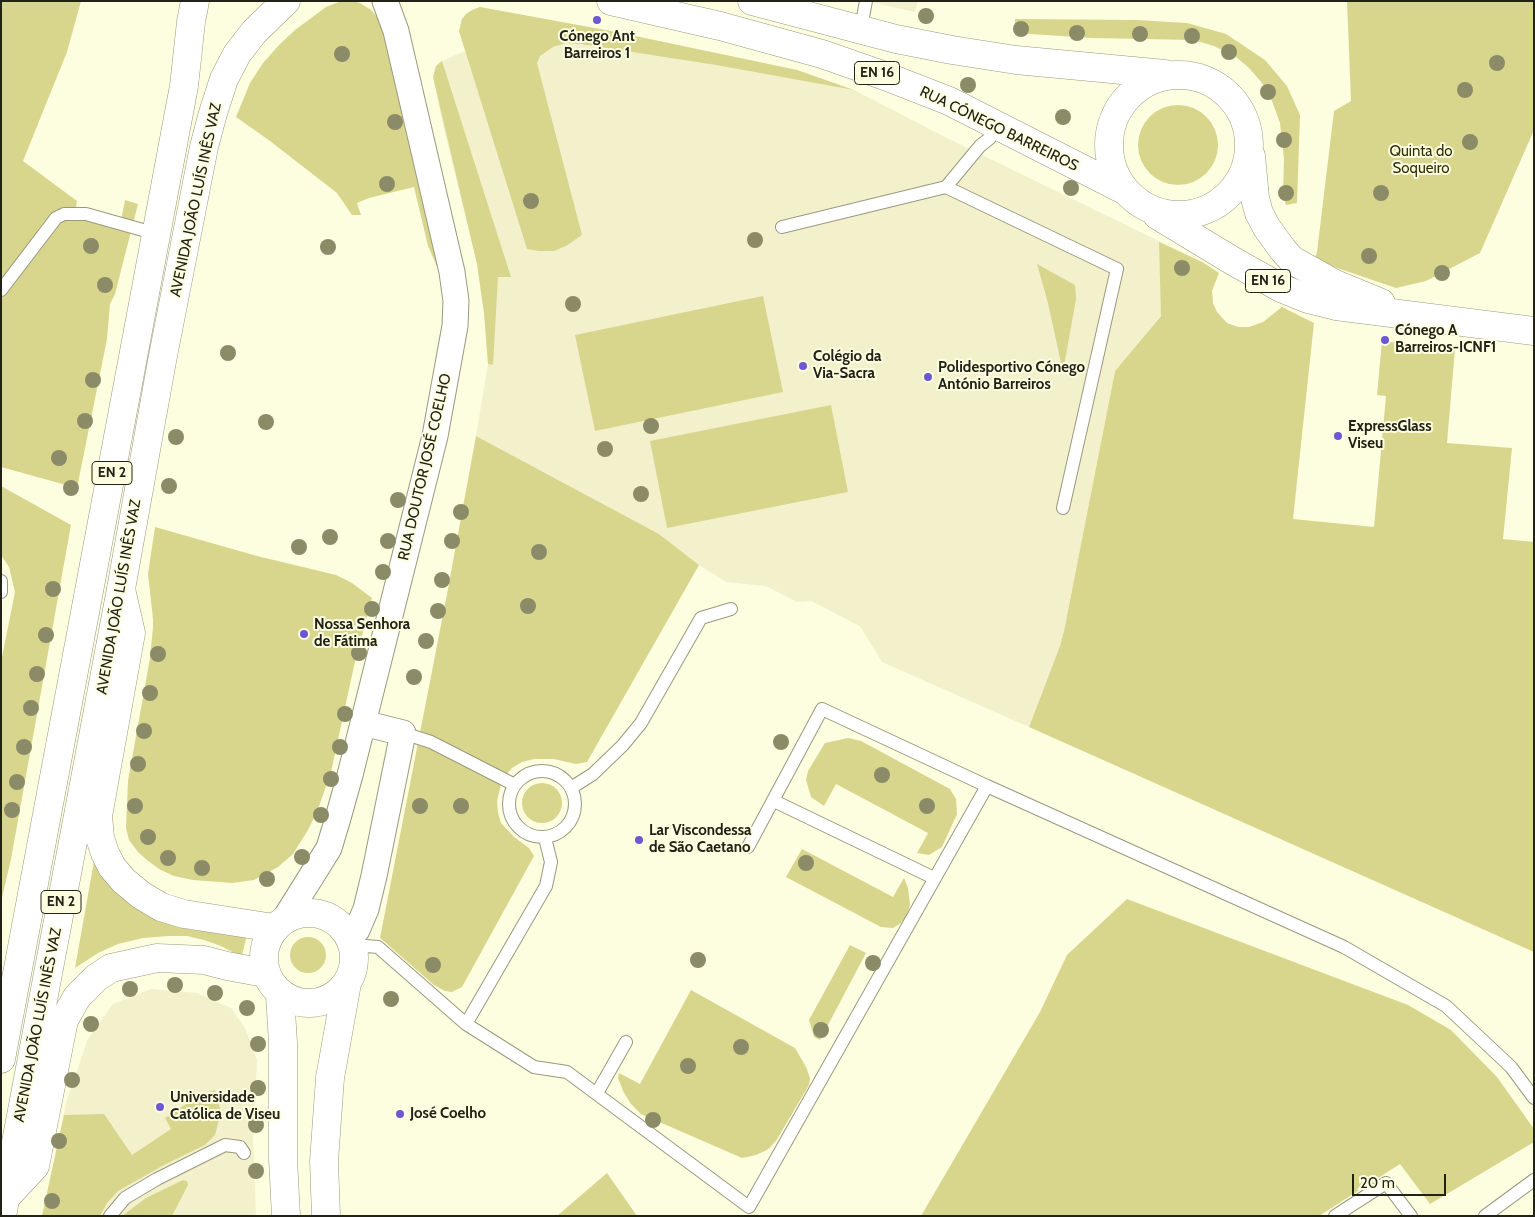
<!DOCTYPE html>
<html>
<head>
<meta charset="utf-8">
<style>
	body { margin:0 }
	#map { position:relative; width:1535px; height:1217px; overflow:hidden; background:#fdfde0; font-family:Cabin,sans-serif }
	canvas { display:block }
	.frame { position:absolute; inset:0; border:2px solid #222217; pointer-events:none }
	.scale { position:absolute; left:1352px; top:1174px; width:94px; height:22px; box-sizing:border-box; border:2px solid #222217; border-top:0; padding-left:6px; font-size:15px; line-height:18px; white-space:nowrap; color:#222217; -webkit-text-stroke:4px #fdfde0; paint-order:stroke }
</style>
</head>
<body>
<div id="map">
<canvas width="1535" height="1217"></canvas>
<div class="frame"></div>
<div class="scale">20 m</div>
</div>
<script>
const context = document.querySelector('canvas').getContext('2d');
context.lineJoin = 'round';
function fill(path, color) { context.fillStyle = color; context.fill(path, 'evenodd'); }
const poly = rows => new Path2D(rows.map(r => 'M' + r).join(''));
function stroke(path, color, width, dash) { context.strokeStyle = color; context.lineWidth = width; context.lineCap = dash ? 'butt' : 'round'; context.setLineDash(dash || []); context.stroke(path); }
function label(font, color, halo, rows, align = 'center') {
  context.font = font + ' Cabin,sans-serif'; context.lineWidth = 4; context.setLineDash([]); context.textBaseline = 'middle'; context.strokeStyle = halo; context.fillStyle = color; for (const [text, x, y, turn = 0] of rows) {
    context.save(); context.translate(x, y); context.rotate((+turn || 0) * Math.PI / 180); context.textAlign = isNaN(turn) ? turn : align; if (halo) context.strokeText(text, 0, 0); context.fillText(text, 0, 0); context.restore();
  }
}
fill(poly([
	[866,1,918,1,915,12],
	[480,7,616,32,797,70,854,90,943,136,1204,263,1115,371,1064,631,1060,646,1029,727,882,662,860,626,811,601,797,602,766,586,726,582,699,565,659,534,476,436,488,364,484,313,477,264,443,125,433,77,436,66,442,61,465,51,459,31,462,19,472,10],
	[151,989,197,993,231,1008,245,1028,257,1060,253,1136,256,1216,42,1216,67,1099,88,1039,113,1004]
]), '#f2f1cc');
fill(poly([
	[1,1,81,1,67,52,23,161,77,201,76,208,121,221,125,200,138,204,115,294,110,304,107,339,77,488,1,467],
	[352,1,360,3,371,10,383,23,442,278,428,246,414,187,369,198,357,203,361,215,352,215,337,193,270,141,236,117,250,83,263,63,279,45,295,30,326,7,339,2],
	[1347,1,1534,1,1534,130,1480,253,1426,281,1396,288,1314,260,1317,252,1334,111,1351,101],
	[480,7,616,32,797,70,854,90,716,65,581,44,566,43,553,47,540,56,537,63,582,235,566,246,554,251,539,251,527,249,459,31,462,19,466,14,472,10],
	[1015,19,1137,20,1187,23,1226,34,1265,60,1287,86,1300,115,1297,203,1286,205,1283,196,1284,159,1280,123,1272,101,1262,83,1249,68,1236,57,1214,46,1194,40,1092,38,1015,33],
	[442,61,511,277,498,277,493,365,488,364,484,313,477,264,433,77,436,66],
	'1138 145a40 40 0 1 1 80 0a40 40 0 1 1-80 0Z',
	[1159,242,1204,263,1219,273,1212,291,1213,303,1217,312,1227,323,1238,327,1249,327,1263,322,1282,307,1314,323,1293,519,1374,527,1386,396,1377,395,1382,341,1455,349,1447,443,1512,448,1503,539,1534,542,1534,952,1029,727,1060,646,1064,631,1115,371,1161,316],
	[1037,264,1075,285,1076,299,1063,372,1048,303],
	[763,296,783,392,595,431,575,335],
	[831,405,848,492,667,528,650,441],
	[476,436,659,534,699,565,587,762,576,764,554,759,534,759,522,762,512,768,502,780,497,801,498,813,501,823,514,837,529,848,534,856,462,987,452,992,445,991,434,985,380,938,447,594],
	[1,486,71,525,11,859,1,902,1,662,15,592,9,567,1,555],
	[155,527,257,556,336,575,352,583,372,598,354,666,331,772,317,812,308,830,293,854,278,867,254,880,232,883,193,880,174,876,159,869,147,860,138,852,129,840,126,828,128,781,150,658,153,628,153,619,148,574],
	[848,738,861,741,950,789,956,799,957,814,942,847,929,855,917,853,928,833,836,784,824,806,811,797,806,780,808,771,825,743],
	'522 803a20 20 0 1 1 40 0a20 20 0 1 1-40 0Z',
	[802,849,893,897,904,878,908,888,910,905,907,915,901,923,893,928,881,927,786,877],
	[94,861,106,879,127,902,152,917,191,930,246,934,246,939,242,955,238,955,221,946,204,940,187,936,168,936,143,938,118,944,98,953,75,968],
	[1127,899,1408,1005,1451,1030,1497,1077,1534,1129,1534,1142,1430,1204,1400,1164,1319,1216,921,1216,1040,1012,1067,955],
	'290 955a18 18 0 1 1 36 0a18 18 0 1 1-36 0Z',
	[850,945,866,953,820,1040,814,1037,809,1020],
	[691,990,795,1048,806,1067,810,1078,809,1085,776,1141,767,1150,756,1155,742,1158,641,1114,631,1104,623,1091,618,1078,619,1073,640,1084],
	[215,1090,221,1112,215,1135,205,1145,164,1165,118,1191,107,1203,100,1216,42,1216,64,1115,104,1114,132,1155,171,1129,165,1118,198,1096],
	[607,1173,637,1216,557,1216],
	[183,1180,187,1181,188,1185,172,1216,122,1216,146,1198]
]), '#d8d68d');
const service = poly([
	[861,28,866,1],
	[997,125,990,138,980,146,946,187,1117,269,1063,508],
	[782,227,946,187],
	[1,290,56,218,64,214,86,214,157,234],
	[1,581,1,592],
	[403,733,431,742,515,785],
	'509 804a33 33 0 1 1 66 0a33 33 0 1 1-66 0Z',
	[571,788,593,774,623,745,641,723,701,618,731,609],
	[774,801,934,878],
	[545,838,551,862,546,886,466,1024,534,1067,567,1072,749,1207,987,786,1344,947,1446,1006,1511,1067,1534,1098],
	[748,847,822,709,987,786],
	[354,956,366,946,378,947,466,1024],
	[597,1093,626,1042],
	[110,1216,125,1198,157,1179,225,1145,240,1147,244,1153],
	[1335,1216,1386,1183,1411,1216],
	[1485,1216,1534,1180]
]);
const minor = poly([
	[284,920,329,848,338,818,350,775,435,436,455,326,456,301,452,272,396,31,385,1],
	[350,938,357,930,366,909,374,876,403,733,363,723]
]);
const tertiary = poly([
	[121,589,131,633,98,816,100,838,105,853,112,867,124,881,141,895,161,907,184,914,274,928],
	'264 958a45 45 0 1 1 90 0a45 45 0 1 1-90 0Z',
	[280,995,283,1043,283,1159,286,1216],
	[6,1197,35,1166,64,1020,77,997,96,978,111,968,157,958,204,960,227,966,265,973],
	[326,1216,324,1161,330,1078,347,983]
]);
const primary = poly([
	[611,1,720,26,822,54,885,76,949,101,1126,191],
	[752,1,896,39,952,50,1016,60,1165,74],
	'1109 145a70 70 0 1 1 140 0a70 70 0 1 1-140 0Z',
	[1251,156,1255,198,1259,213,1267,228,1283,250,1292,260,1335,284,1381,303],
	[1157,215,1233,261,1281,288,1308,299,1336,306,1534,331],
	[1,1059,184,86,191,22,195,1],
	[2,1216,121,589,162,361,204,147,213,113,224,79,237,54,254,32,286,1]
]);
stroke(service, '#9a997f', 14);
stroke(minor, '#9a997f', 27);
stroke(tertiary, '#9a997f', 29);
stroke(primary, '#9a997f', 29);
stroke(service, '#fff', 12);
stroke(minor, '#fff', 25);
stroke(tertiary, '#fff', 28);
stroke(primary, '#fff', 28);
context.fillStyle = '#8c8b68';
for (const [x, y] of [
	[926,16],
	[1021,29],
	[1077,33],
	[1140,34],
	[1192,36],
	[1229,52],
	[342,54],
	[1497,63],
	[968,85],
	[1465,90],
	[1268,92],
	[1063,117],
	[395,122],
	[1284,140],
	[1470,142],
	[387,184],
	[1071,188],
	[1286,193],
	[1381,193],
	[531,201],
	[755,240],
	[91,246],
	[328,247],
	[1369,256],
	[1182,268],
	[1442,273],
	[105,285],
	[573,304],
	[228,353],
	[93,380],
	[85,421],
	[266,422],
	[651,426],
	[176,437],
	[605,449],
	[59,458],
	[169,486],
	[71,488],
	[641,494],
	[398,500],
	[461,512],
	[330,537],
	[388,541],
	[452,541],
	[299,547],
	[539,552],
	[383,572],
	[442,580],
	[53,589],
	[528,606],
	[372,609],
	[438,611],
	[46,635],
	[426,641],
	[359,653],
	[158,654],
	[37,674],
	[414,677],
	[150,693],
	[31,708],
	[345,714],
	[144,731],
	[781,742],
	[24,747],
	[340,747],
	[138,764],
	[882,775],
	[331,779],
	[17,782],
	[135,806],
	[420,806],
	[461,806],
	[927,806],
	[12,810],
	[321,815],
	[148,837],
	[302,857],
	[168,858],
	[806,863],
	[202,868],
	[267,879],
	[698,960],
	[873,963],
	[433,965],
	[175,985],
	[130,989],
	[215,993],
	[391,999],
	[247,1008],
	[91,1024],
	[821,1030],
	[258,1044],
	[741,1047],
	[688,1066],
	[72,1080],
	[258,1088],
	[653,1120],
	[256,1125],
	[59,1141],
	[256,1171],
	[52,1201]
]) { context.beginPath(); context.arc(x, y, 8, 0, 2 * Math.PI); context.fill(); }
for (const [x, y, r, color] of [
	[597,20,5,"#6c58d1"],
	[1385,340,5,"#6c58d1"],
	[803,366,5,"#6c58d1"],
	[928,377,5,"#6c58d1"],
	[1338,436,5,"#6c58d1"],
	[304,634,5,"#6c58d1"],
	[639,840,5,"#6c58d1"],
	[160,1107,5,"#6c58d1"],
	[400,1114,5,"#6c58d1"]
]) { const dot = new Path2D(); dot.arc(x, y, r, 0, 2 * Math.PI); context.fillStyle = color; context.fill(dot); stroke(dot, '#fdfde0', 2); }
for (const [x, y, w] of [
	[877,73,45],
	[1268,281,45],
	[112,473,40],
	[61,902,40]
]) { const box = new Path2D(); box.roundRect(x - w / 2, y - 11.5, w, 23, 4); context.fillStyle = '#fdfde0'; context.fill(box); stroke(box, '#222217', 1); }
label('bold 14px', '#222217', null, [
	["EN 16",877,73],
	["EN 16",1268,281],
	["EN 2",112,473],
	["EN 2",61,902]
]);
label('bold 15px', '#222217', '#fdfde0', [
	["Cónego Ant",597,37,"center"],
	["Barreiros 1",597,54,"center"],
	["Cónego A",1395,331],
	["Barreiros-ICNF1",1395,348],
	["Colégio da",813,357],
	["Via-Sacra",813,374],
	["Polidesportivo Cónego",938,368],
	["António Barreiros",938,385],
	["ExpressGlass",1348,427],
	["Viseu",1348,444],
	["Nossa Senhora",314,625],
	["de Fátima",314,642],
	["Lar Viscondessa",649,831],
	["de São Caetano",649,848],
	["Universidade",170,1098],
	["Católica de Viseu",170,1115],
	["José Coelho",410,1114]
], 'left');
label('15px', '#222217', '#fdfde0', [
	["RUA CÓNEGO BARREIROS",999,129,26],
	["AVENIDA JOÃO LUÍS INÊS VAZ",196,200,-78],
	["RUA DOUTOR JOSÉ COELHO",425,467,-77],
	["AVENIDA JOÃO LUÍS INÊS VAZ",119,597,-80],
	["AVENIDA JOÃO LUÍS INÊS VAZ",38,1025,-79]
]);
label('15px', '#302e06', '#fdfde0', [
	["Quinta do",1421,152],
	["Soqueiro",1421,169]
]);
</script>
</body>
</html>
